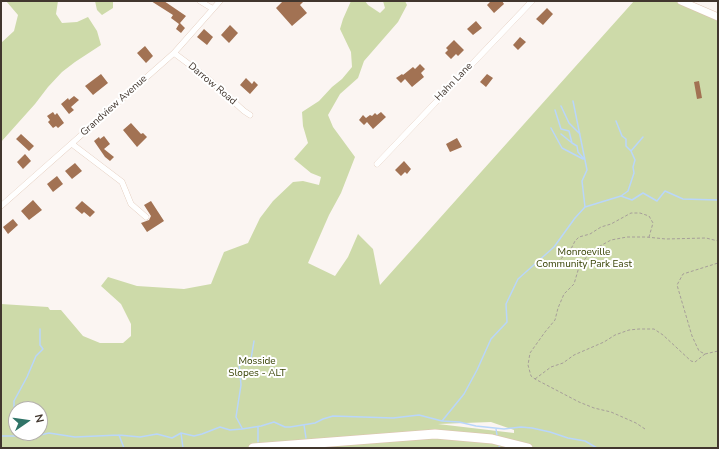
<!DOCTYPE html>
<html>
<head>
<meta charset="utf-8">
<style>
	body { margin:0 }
	#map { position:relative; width:719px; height:449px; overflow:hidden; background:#fbf5f2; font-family:"Nunito Sans",sans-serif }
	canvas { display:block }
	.frame { position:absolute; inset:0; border:2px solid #41362e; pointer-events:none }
	.north { position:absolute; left:8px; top:401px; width:40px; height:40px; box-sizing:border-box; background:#fff; border:1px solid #b3afab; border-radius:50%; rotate:77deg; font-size:11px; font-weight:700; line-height:16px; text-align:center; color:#41362e }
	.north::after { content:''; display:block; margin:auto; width:14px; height:18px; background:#307468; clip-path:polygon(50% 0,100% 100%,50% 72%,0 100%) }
</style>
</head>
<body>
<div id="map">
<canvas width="719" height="449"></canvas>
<div class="frame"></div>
<div class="north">N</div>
</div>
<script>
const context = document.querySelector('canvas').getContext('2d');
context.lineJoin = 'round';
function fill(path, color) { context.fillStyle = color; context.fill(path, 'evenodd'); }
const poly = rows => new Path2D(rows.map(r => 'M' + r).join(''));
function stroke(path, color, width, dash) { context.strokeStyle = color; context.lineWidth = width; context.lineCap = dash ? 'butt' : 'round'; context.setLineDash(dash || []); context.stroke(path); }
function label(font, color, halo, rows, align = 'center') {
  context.font = font + ' "Nunito Sans",sans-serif'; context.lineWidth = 4; context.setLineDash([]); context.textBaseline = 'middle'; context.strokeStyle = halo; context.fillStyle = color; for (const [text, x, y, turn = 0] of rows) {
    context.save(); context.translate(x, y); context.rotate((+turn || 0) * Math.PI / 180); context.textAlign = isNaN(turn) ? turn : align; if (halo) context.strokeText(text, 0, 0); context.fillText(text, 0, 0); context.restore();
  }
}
fill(poly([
	[6,1,58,1,56,14,62,23,77,22,88,17,97,31,101,45,75,62,62,72,48,87,35,104,1,142,1,43,14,31,18,15],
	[95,1,113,1,113,8,102,15,97,10],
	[351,1,365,1,368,5,380,13,385,8,383,1,405,1,407,5,398,22,364,61,358,78,340,94,328,115,333,127,355,157,341,193,329,215,308,263,335,276,348,257,358,234,373,249,380,285,634,1,681,1,718,17,718,448,1,448,1,304,48,307,50,310,61,310,83,336,100,343,123,343,131,336,131,324,121,304,101,286,108,277,137,286,184,289,211,284,224,252,248,243,260,218,273,201,293,182,303,181,319,185,321,177,311,173,294,159,308,143,303,126,302,112,319,101,332,87,342,79,352,67,351,52,340,29,343,19],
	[16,409,40,409,40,433,16,433],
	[491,422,514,430,514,433,438,424]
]), '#cddaa9');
stroke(poly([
	[573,101,587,170,582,181,585,207],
	[561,106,569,123,580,134],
	[555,110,561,129,569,131,572,143,577,146,578,152,584,159],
	[616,121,622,136,626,139,626,146,631,151],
	[551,128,562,148,583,159],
	[561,134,572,143],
	[621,196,628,191,634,173,633,167,635,160,631,151,643,137],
	[16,419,14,417,14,401,27,377,36,356,43,349,40,345,40,329],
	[442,421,464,394,477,370,491,339,507,322,506,304,518,279,554,247,575,218,585,207,621,196,632,200,643,193,657,201,665,191,683,199,718,200],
	[304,425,306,438],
	[242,428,236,417,241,385,239,362,251,359,254,341],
	[496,429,497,435],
	[181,433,183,448],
	[119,435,124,448],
	[1,436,36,436,49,433,75,437,119,435,140,437,157,434,172,438,181,433,194,436,202,434,220,427,230,430,242,429,261,426,274,422,285,427,290,427,315,423,323,419,333,416,393,418,419,415,442,421,459,422,476,426,504,429,521,427,532,428,550,432,568,438,585,441,597,448],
	[258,442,258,427],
	[499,446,500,448]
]), '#b9d6fb', 1.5);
fill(poly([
	[151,1,164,1,186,16,180,23,185,28,181,33,176,29,179,24,171,18,173,15],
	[283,1,304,1,300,5,307,13,292,26,276,8],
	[491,1,502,1,504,4,494,13,487,5],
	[547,8,553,14,543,25,536,19],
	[476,21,482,28,473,35,467,29],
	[230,25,238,33,229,43,221,35],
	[204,29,213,37,207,45,197,37],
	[520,37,526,42,518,50,513,45],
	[454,40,464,50,458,56,456,54,451,59,445,53,448,50,446,48],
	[145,46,153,56,146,63,137,53],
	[420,64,425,69,421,73,424,77,412,87,405,79,401,83,396,78,402,74,403,75,413,67,415,69],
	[101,74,108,83,93,95,85,86],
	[487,74,493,78,486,87,480,82],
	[246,78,252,84,254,81,258,85,250,94,240,85],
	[699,81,702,98,697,99,694,82],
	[74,96,79,100,71,107,74,110,69,114,61,104,68,98,69,100],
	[53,112,55,115,57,113,64,123,58,128,56,126,53,128,48,122,50,120,47,116],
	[381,112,386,117,373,129,367,122,364,125,359,120,363,115,366,118,370,115,372,116,375,113,377,115],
	[131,123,141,134,143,133,147,137,137,147,123,130],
	[21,134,34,146,29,151,16,139],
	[104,136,110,144,104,149,114,157,110,161,105,157,94,141,99,137,100,139],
	[457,138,462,147,450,152,446,144],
	[25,154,31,161,23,169,17,162],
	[404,161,411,169,407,174,405,172,401,176,395,170],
	[75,163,82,171,72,179,65,171],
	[57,176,63,184,53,192,47,184],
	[33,200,42,210,29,220,21,211],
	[82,201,95,212,90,217,84,212,82,214,75,208],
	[151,201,164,221,147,232,141,223,149,220,151,216,144,205],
	[13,219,18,225,8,234,3,227]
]), '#a27253');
const minor = poly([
	[200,1,213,9],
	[174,53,206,77,244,111,250,115],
	[72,144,122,182,131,204,146,217],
	[377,164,532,1],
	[1,206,174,53,220,1]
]);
const tertiary = poly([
	[681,1,718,17]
]);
const primary = poly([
	[253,448,435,434,492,439,528,448]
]);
stroke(minor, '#ddc1af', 6);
stroke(tertiary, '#ddc1af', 8);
stroke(primary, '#ddc1af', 10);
stroke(poly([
	[557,262,570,251,575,241,579,237,590,234,601,227,611,224,631,213,640,213,649,216,653,223,649,237],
	[705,354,718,351],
	[535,379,551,367,563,363,574,355,604,342,615,335,629,330,639,329,654,329,663,335,691,361,695,362,705,354,699,351,692,336,677,285,683,274,718,263],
	[645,429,636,423,611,412,594,408,579,402,535,379,531,376,528,365,530,353,545,332,555,320,558,308,564,294,574,284,579,267,591,251,611,240,627,237,646,237,666,239,706,238,718,241]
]), '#a69e99', 1, [3, 2]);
stroke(minor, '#fff', 5.5);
stroke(tertiary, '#fff', 7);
stroke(primary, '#fff', 9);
label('10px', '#41362e', '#fff', [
	["Hahn Lane",454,82,-46],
	["Darrow Road",212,84,40],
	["Grandview Avenue",114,106,-42]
]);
label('10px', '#354000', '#fff', [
	["Monroeville",584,253],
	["Community Park East",584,265],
	["Mosside",257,362],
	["Slopes - ALT",257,374]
]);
</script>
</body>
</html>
